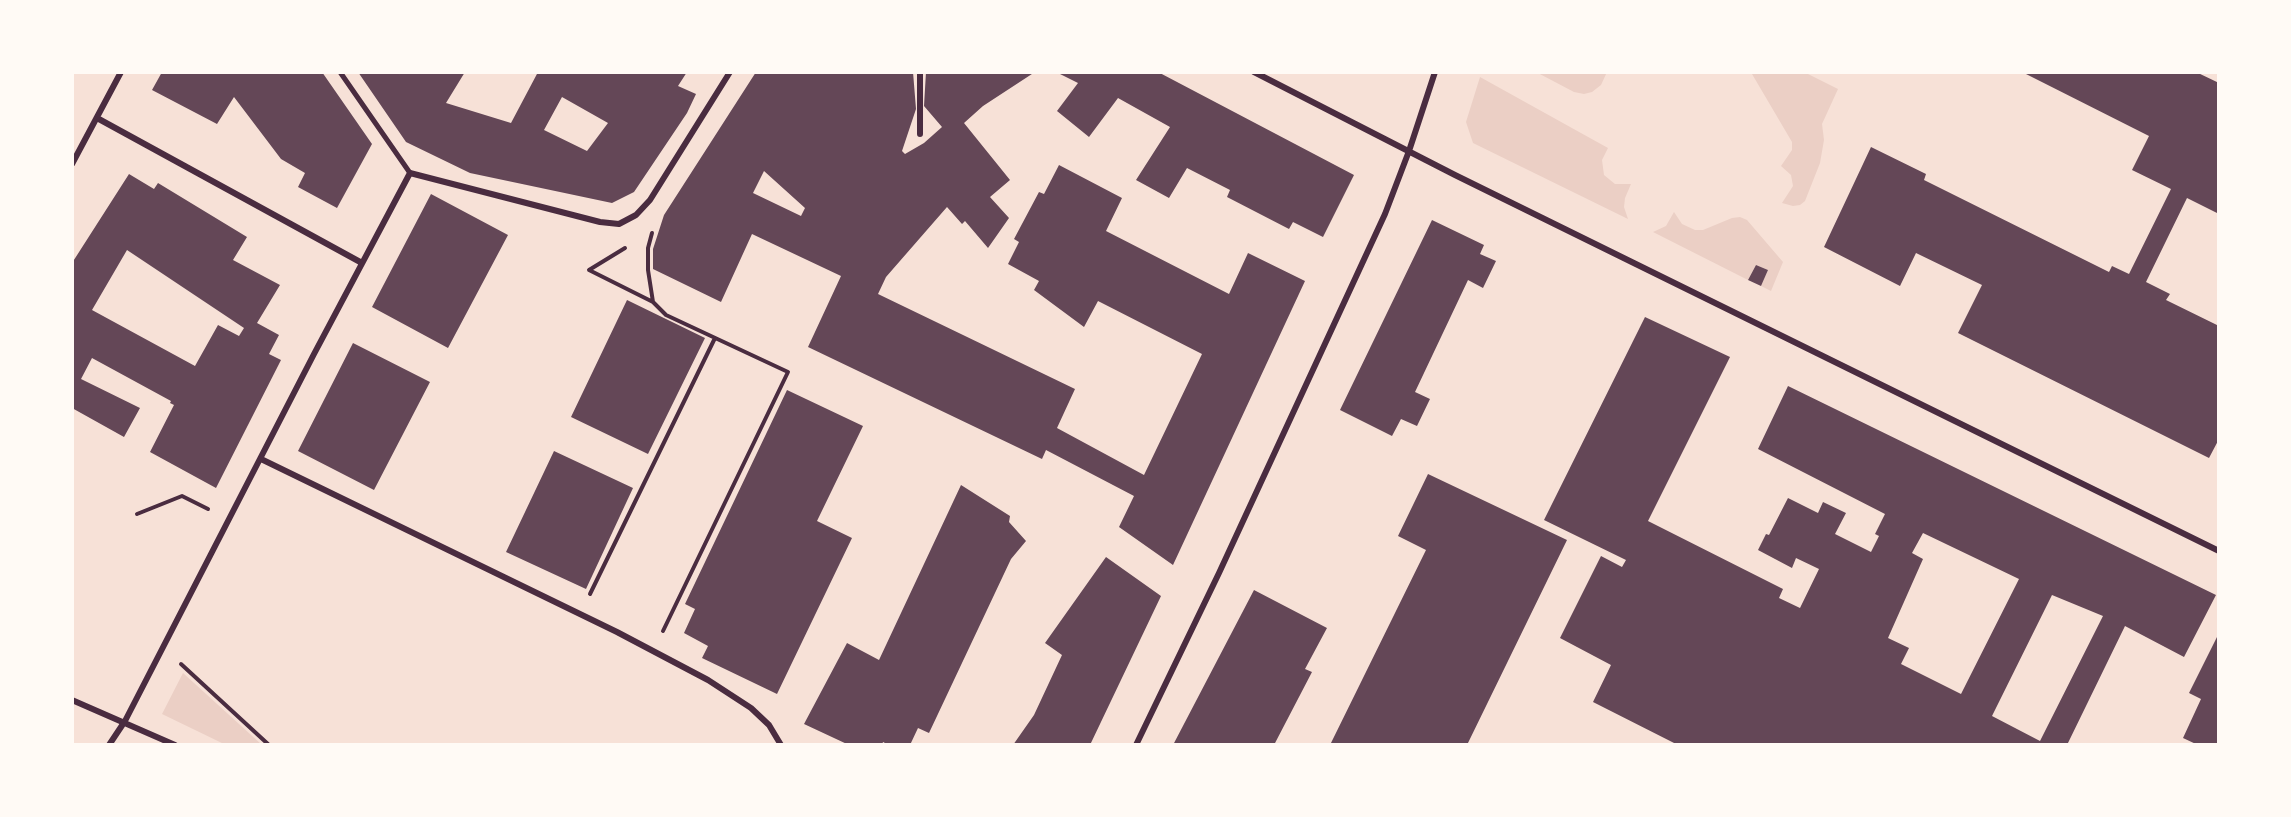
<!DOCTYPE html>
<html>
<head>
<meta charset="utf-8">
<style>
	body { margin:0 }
	#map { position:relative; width:2291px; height:817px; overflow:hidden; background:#f7e1d7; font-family:"Alegreya Sans",sans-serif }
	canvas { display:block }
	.frame { position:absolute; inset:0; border:74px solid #fffaf5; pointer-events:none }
</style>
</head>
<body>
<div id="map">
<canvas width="2291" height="817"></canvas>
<div class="frame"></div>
</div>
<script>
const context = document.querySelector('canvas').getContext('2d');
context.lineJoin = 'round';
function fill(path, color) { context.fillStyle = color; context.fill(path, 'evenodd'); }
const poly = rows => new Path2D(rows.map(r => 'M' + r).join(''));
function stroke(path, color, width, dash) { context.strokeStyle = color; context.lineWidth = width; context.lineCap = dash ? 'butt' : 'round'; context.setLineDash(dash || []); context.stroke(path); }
fill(poly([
	[1536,72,1607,72,1601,85,1592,92,1584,94,1574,92],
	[1761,72,1804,72,1838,89,1822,124,1824,140,1820,163,1805,201,1800,205,1793,206,1782,203,1793,186,1791,175,1781,166,1792,150,1792,142,1752,74],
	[1480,77,1608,148,1602,160,1604,175,1615,184,1631,184,1625,198,1624,207,1628,219,1473,143,1466,122],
	[1674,212,1682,224,1695,230,1703,230,1732,218,1740,217,1747,220,1783,262,1771,291,1761,286,1768,270,1756,265,1748,280,1653,232,1666,226],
	[183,673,261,744,260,745,226,745,162,714]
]), '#ebcfc5');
fill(poly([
	[162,72,322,72,372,144,337,208,298,187,305,173,281,159,234,97,217,124,152,90],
	[358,72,465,72,446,103,511,123,538,72,687,72,678,86,696,94,687,113,634,192,612,203,470,173,406,142],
	[562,97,608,123,587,151,544,130],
	[756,72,913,72,916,109,902,151,905,154,924,143,942,127,924,106,926,72,1035,72,983,106,964,123,1010,180,990,197,1009,218,988,248,965,221,962,224,947,207,886,277,878,294,1075,389,1057,428,1144,475,1202,354,1098,301,1084,327,1034,290,1039,281,1008,264,1019,242,1014,239,1039,192,1044,194,1059,165,1122,198,1106,231,1229,294,1248,253,1305,281,1173,565,1119,527,1134,496,1046,450,1042,459,808,347,841,276,752,234,721,302,653,269,653,249,664,215],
	[764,171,805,208,801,216,753,193],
	[1056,72,1158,72,1354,175,1323,237,1293,222,1289,229,1227,197,1230,190,1187,168,1169,198,1136,180,1170,127,1118,98,1089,137,1057,111,1078,83],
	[2022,72,2196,72,2219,83,2219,214,2187,198,2146,282,2170,294,2166,300,2219,326,2219,439,2209,458,1958,333,1982,285,1916,253,1900,286,1824,247,1871,147,1926,174,1924,180,2109,272,2112,266,2129,274,2171,189,2132,170,2149,136],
	[129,174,154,189,158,183,247,237,233,260,280,285,257,323,279,335,269,354,281,360,280,362,216,488,150,452,174,405,170,403,171,401,92,358,81,379,140,408,124,437,72,408,72,263],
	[127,250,244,328,239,336,218,325,195,366,92,310],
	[431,194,508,235,448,348,372,307],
	[1432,220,1484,245,1480,254,1496,261,1483,288,1468,280,1415,392,1430,399,1417,426,1401,419,1392,436,1340,410],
	[1756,265,1768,270,1761,286,1748,280],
	[627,300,705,338,648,454,571,417],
	[1645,317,1730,357,1648,521,1783,589,1779,598,1800,608,1819,569,1796,558,1792,568,1758,550,1766,534,1769,535,1788,498,1818,513,1823,502,1846,513,1835,534,1871,552,1879,536,1875,534,1885,514,1758,449,1788,386,2216,595,2184,657,2125,626,2067,745,1678,745,1593,702,1611,665,1560,638,1601,556,1622,567,1626,560,1544,520],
	[1923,533,2019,579,1961,694,1901,664,1909,648,1888,638,1923,559,1912,553],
	[2052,595,2103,616,2040,741,1992,716],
	[353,343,430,382,374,490,298,451],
	[787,390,863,426,817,521,852,538,777,694,702,658,708,646,684,633,695,609,685,604],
	[554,451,633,488,586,589,506,552],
	[1428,474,1567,540,1467,745,1330,745,1426,550,1398,536],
	[961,485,1010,516,1009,522,1026,541,1011,559,929,733,918,728,910,745,889,745,883,742,882,745,849,745,804,724,847,643,879,660],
	[1106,557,1161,596,1090,745,1013,745,1034,715,1062,655,1045,643],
	[1254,590,1327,628,1305,669,1312,672,1274,745,1173,745],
	[2219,633,2219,745,2198,745,2183,738,2201,699,2189,693]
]), '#644757');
stroke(poly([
	[652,233,648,248,648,270,653,302],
	[625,248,589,270,653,302,666,315,788,372,663,631],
	[137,514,182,496,208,509],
	[590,594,715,338],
	[181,664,269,745]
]), '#4a2c40', 4);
stroke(poly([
	[340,72,410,173]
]), '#4a2c40', 5);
stroke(poly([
	[920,72,920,134],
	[1254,72,1455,175,2219,551],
	[97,118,362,263],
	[72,164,121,72],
	[261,459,617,632,708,680,751,708,769,725,781,745],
	[72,700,175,745],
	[109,745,125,721,314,354,410,173,600,222,619,224,636,215,650,200,730,72],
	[1136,745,1219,573,1385,214,1409,151,1435,72]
]), '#4a2c40', 6);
</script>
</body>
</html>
